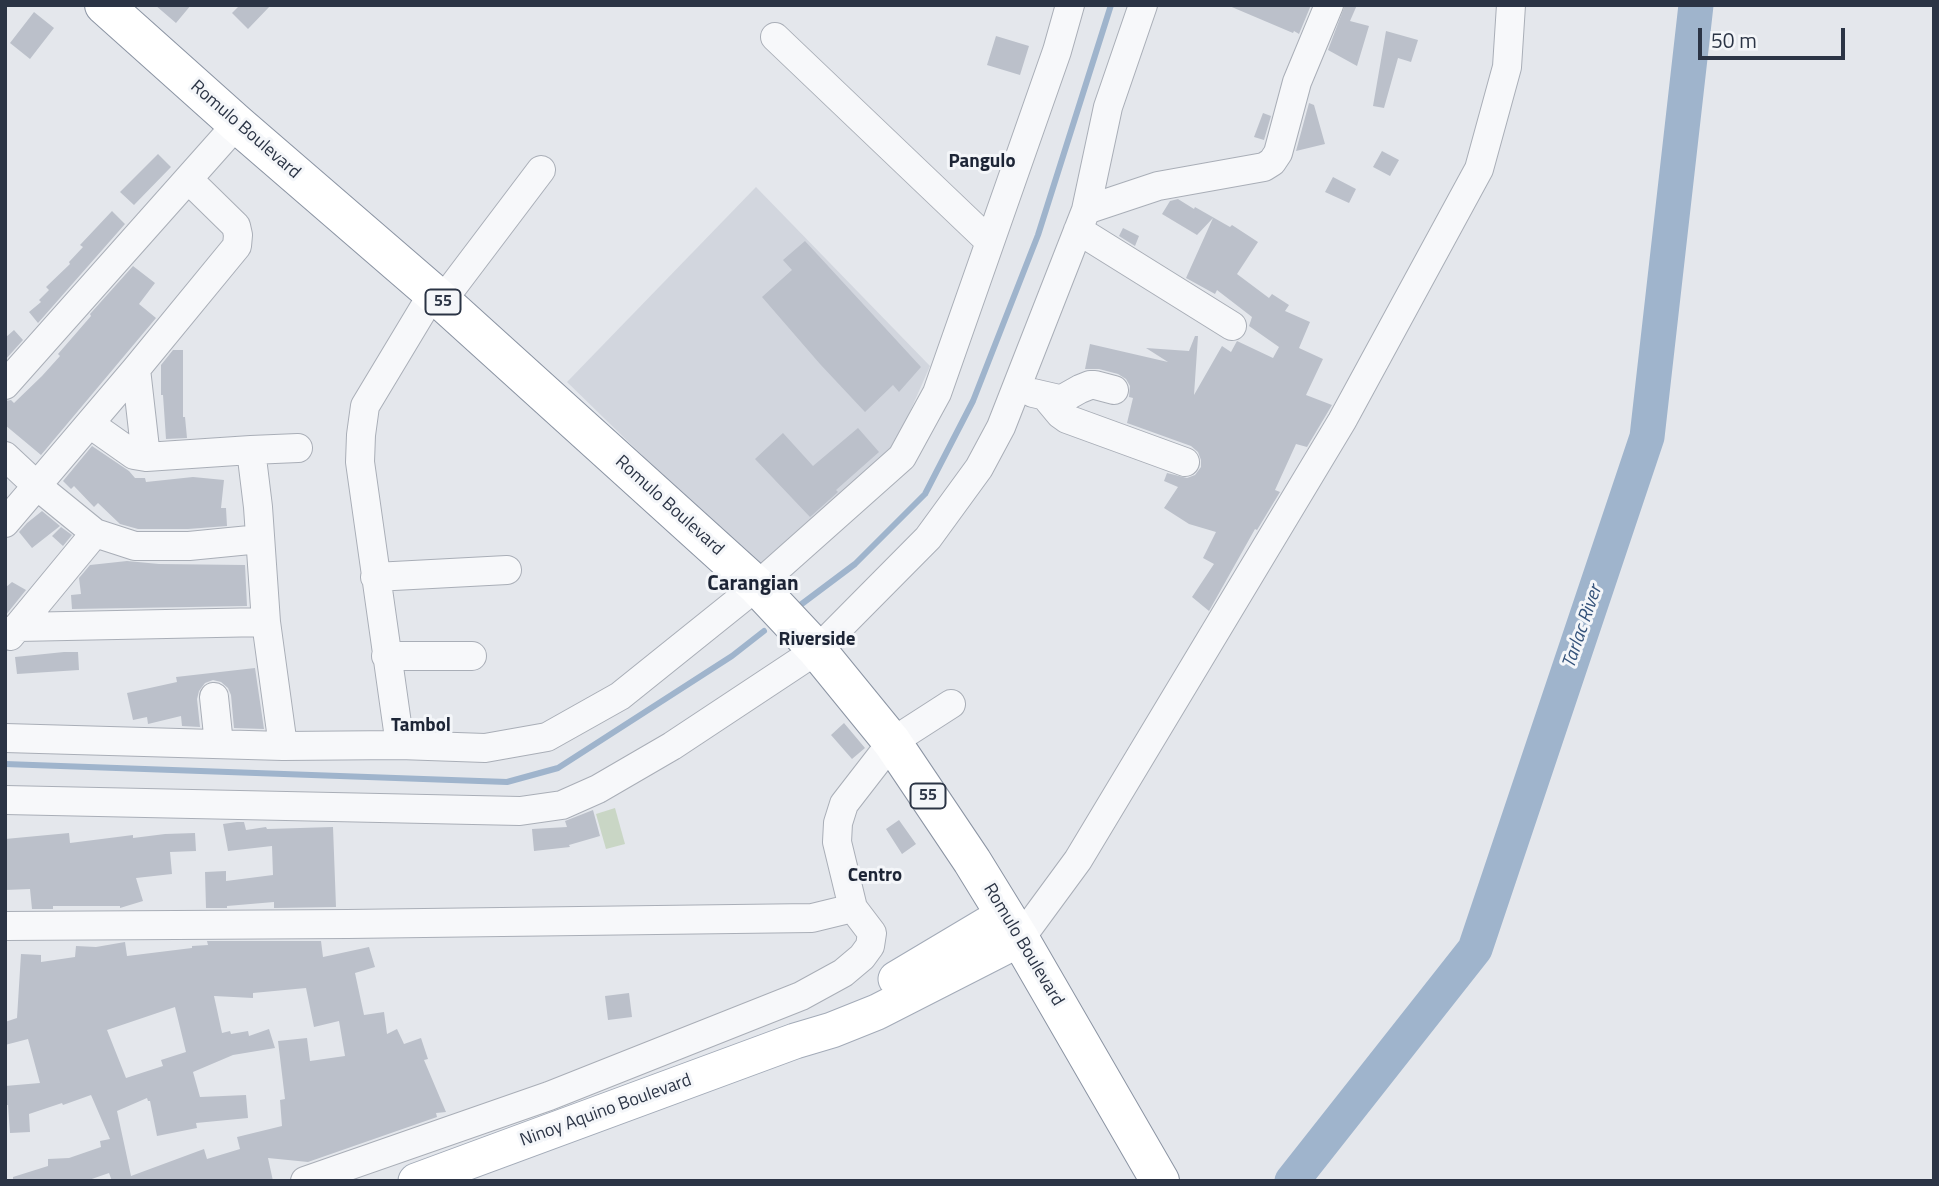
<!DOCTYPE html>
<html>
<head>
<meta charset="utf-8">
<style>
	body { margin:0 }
	#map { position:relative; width:1939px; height:1186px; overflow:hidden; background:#e4e7ec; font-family:"Titillium Web",sans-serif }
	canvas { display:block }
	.frame { position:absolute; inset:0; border:7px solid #2b3445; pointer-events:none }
	.scale { position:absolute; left:1698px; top:28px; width:147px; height:32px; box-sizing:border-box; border:4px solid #2b3445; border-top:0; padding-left:9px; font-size:21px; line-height:24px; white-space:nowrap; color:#2b3445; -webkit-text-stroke:5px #f4f6f9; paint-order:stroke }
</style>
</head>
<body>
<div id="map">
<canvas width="1939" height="1186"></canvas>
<div class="frame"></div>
<div class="scale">50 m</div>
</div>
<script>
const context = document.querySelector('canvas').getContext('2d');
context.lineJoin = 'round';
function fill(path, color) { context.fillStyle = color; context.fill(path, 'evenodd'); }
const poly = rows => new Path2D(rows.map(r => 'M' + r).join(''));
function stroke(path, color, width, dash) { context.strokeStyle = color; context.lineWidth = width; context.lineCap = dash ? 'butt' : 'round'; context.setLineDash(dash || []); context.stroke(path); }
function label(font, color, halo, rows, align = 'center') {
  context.font = font + ' "Titillium Web",sans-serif'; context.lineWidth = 6; context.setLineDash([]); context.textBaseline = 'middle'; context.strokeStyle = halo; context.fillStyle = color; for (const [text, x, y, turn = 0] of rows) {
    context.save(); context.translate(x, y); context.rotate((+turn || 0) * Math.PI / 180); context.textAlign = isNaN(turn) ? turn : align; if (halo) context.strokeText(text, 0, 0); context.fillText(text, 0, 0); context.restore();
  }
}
fill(poly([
	[756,187,930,366,894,448,762,572,567,382]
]), '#d2d6de');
fill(poly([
	[615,808,625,844,606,849,596,814]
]), '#c9d6c5');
stroke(poly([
	[799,606,855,564,925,494,973,401,1038,235,1111,5],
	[5,764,507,782,558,768,732,656,764,631]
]), '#9fb4cc', 6);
stroke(poly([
	[1292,1181,1475,949,1647,437,1696,5]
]), '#9fb4cc', 35);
fill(poly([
	[155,5,191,5,176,23],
	[240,5,271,5,248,29,232,13],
	[1227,5,1311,5,1299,34,1294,31,1293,33],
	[1345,5,1357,5,1350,21,1369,26,1357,66,1328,50],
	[34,12,54,28,30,59,10,43],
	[1386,31,1418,40,1411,62,1398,58,1384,108,1373,106],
	[996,36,1029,46,1020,75,987,65],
	[1309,103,1314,105,1325,144,1296,151],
	[1263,113,1271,116,1264,140,1254,137],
	[1382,151,1399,160,1390,176,1373,167],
	[158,154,171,167,134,205,120,192],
	[1333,177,1356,189,1349,203,1325,192],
	[1178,199,1194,209,1195,207,1230,227,1232,225,1258,242,1237,274,1269,298,1272,294,1289,305,1285,311,1310,322,1299,348,1323,359,1306,395,1332,405,1307,447,1296,444,1275,490,1280,492,1257,530,1255,529,1209,611,1192,597,1214,564,1203,558,1216,532,1189,524,1164,508,1178,487,1164,481,1167,473,1187,478,1195,475,1201,467,1201,460,1198,452,1191,446,1127,423,1133,398,1129,397,1130,386,1126,379,1118,374,1099,369,1085,369,1090,344,1168,362,1146,348,1189,351,1195,336,1198,336,1194,395,1222,346,1231,352,1237,341,1273,358,1279,347,1249,326,1252,317,1217,290,1215,294,1186,278,1213,218,1197,235,1162,214,1170,201],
	[112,211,125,224,38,323,29,312,41,302,39,300,49,290,46,287,70,264,69,262,83,247,80,245],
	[1123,228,1139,236,1135,246,1119,236],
	[805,241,921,367,899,392,893,385,865,412,820,364,762,297,792,270,783,260],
	[133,266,155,283,139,304,156,318,41,455,5,425,5,401,11,400,14,403,42,376,60,356,58,354,91,316,90,314],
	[14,330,23,340,5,360,5,338],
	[173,350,183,350,183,417,185,417,187,438,166,439,163,395,161,395,161,365],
	[858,428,879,452,836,490,838,492,810,517,755,459,783,433,813,466],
	[92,446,129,471,135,478,145,478,146,482,193,477,224,480,221,508,226,508,227,526,188,529,138,529,120,524,98,503,94,507,74,486,71,489,63,481],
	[42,511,60,526,32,548,19,532,27,523],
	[61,527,72,535,63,546,52,536],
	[127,561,159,564,245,565,247,606,72,609,71,595,81,594,79,578,90,565],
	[12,582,26,590,5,616,5,588],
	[64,652,78,652,79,670,17,674,15,657],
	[255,668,264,729,234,728,231,695,228,688,221,682,213,680,205,683,199,691,197,699,200,727,182,726,181,716,148,724,147,717,133,720,127,693,177,682,176,677],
	[844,723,865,748,852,759,831,735],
	[593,810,600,836,569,845,570,847,534,851,532,829,567,827,565,821],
	[899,820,916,844,902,854,886,829],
	[237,822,244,822,246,830,266,827,267,829,333,827,336,907,274,908,274,902,227,906,227,908,206,908,205,872,226,871,226,881,273,875,272,846,228,851,223,824],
	[69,833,70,843,133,835,133,838,165,834,195,833,196,851,170,852,172,874,136,878,143,901,120,908,120,906,53,906,53,909,32,909,30,889,5,890,5,839],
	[207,941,321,941,323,957,369,947,375,967,355,973,364,1015,384,1012,387,1034,397,1029,404,1044,421,1038,428,1059,424,1060,446,1112,436,1113,437,1117,308,1162,268,1158,273,1181,112,1181,109,1173,86,1181,13,1181,13,1177,48,1166,48,1159,69,1158,101,1147,100,1141,110,1139,91,1095,63,1105,62,1103,29,1114,30,1132,10,1133,8,1105,5,1105,5,1086,40,1083,28,1039,5,1045,5,1022,17,1018,21,954,41,955,41,962,75,957,76,946,96,947,125,942,127,956,192,948,192,946,208,945],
	[306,988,314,1027,339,1021,345,1056,310,1061,307,1038,278,1041,285,1099,280,1100,282,1126,237,1137,240,1149,207,1159,204,1149,131,1176,117,1111,147,1098,148,1101,150,1101,157,1136,197,1128,196,1123,248,1118,246,1095,200,1097,193,1072,233,1055,275,1048,269,1029,249,1036,248,1031,231,1034,230,1031,222,1033,214,996,253,998,253,993],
	[175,1007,186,1052,161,1060,163,1066,126,1078,107,1030],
	[629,993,632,1017,608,1020,605,996]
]), '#bbc0ca');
const minor = poly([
	[775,37,990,242],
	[1086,210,1158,186,1264,167,1272,162,1278,153,1297,82,1329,5],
	[1078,230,1232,326],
	[442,301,541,170],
	[136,369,146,457],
	[5,385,237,124],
	[1033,393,1059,399,1064,398,1080,389,1090,385,1095,385,1114,390],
	[1045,396,1060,414,1067,419,1185,462],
	[90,424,134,455,146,457,251,450,258,507,266,622,283,746],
	[251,450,298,448],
	[5,456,36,485,95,533,135,546,189,546,260,539],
	[5,523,136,369,237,246,238,235,236,226,188,179],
	[375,577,507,570],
	[17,627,266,622],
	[10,636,95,533],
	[386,656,472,656],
	[214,697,219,744],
	[5,738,283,746,400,745,485,748,547,737,620,696,757,586,902,457,937,393,1057,51,1070,5],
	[400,745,360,462,361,435,365,406,433,293],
	[5,800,520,811,562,805,598,789,672,746,817,650,928,538,979,468,1001,427,1086,210,1108,107,1143,5],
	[5,926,347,924,812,918,853,908],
	[1020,939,1078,860,1342,421,1479,169,1507,67,1511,5],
	[305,1181,549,1096,801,996,843,973,862,957,870,946,872,933,853,908,837,842,838,823,844,804,892,742,951,704]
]);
const major = poly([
	[896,979,1005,914],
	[416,1181,795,1041,832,1030,877,1012,1020,939]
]);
const highway = poly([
	[104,5,237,124,442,301,757,586,817,650,892,742,972,861,1020,939,1160,1181]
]);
stroke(minor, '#a9aeb7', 30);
stroke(major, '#a3abb8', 37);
stroke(highway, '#8b94a3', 40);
stroke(minor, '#f7f8fa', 28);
stroke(major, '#fff', 35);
stroke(highway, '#fff', 38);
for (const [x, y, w] of [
	[443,302,35],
	[928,796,35]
]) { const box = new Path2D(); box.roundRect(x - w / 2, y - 12.5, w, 25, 5); context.fillStyle = '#f4f6f9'; context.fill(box); stroke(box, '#2b3445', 2); }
label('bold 16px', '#2b3445', null, [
	["55",443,302],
	["55",928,796]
]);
label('18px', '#2b3445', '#f4f6f9', [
	["Romulo Boulevard",245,130,41],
	["Romulo Boulevard",669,506,42],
	["Romulo Boulevard",1023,945,59],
	["Ninoy Aquino Boulevard",606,1111,-20]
]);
label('bold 19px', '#1d2536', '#f4f6f9', [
	["Pangulo",982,162],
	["Riverside",817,640],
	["Tambol",421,726],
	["Centro",875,876]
]);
label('italic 19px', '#34527a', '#f4f6f9', [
	["Tarlac River",1583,627,-71]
]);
label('bold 21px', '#1d2536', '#f4f6f9', [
	["Carangian",753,585]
]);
</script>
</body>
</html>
